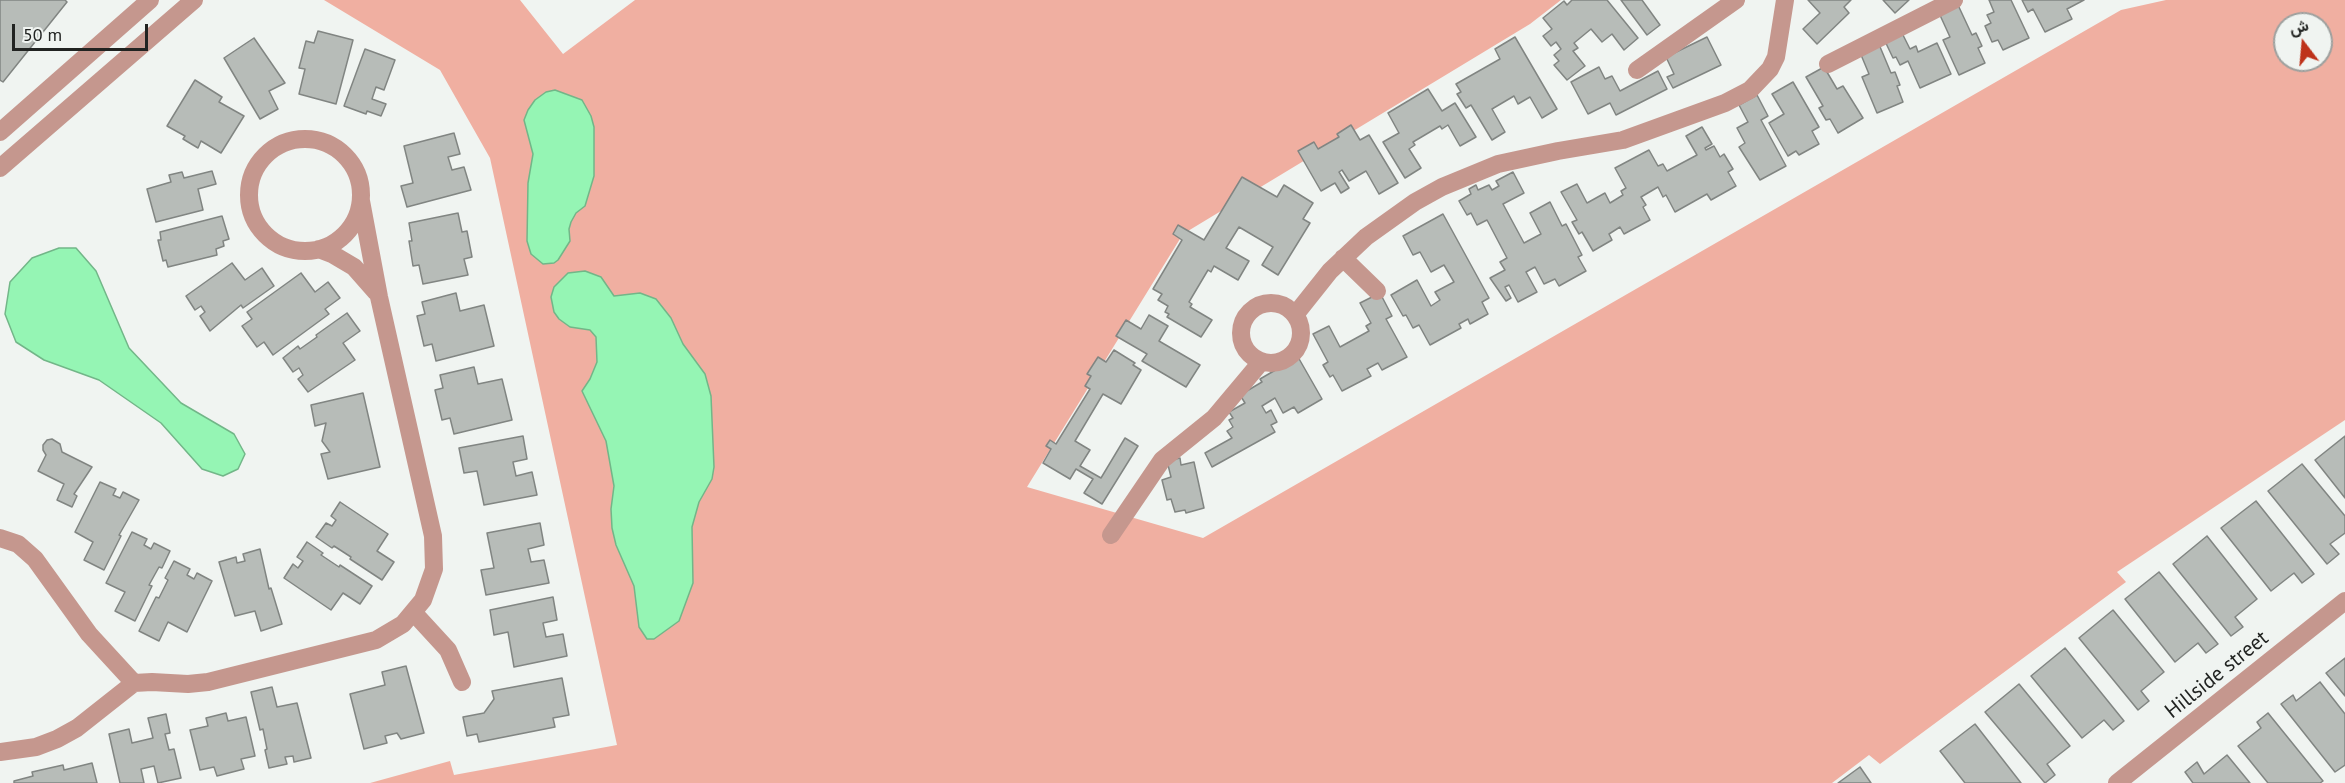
<!DOCTYPE html>
<html>
<head>
<meta charset="utf-8">
<style>
	body { margin:0 }
	#map { position:relative; width:2345px; height:783px; overflow:hidden; background:#f0f4f1; font-family:"PT Sans",Vazirmatn,sans-serif }
	canvas { display:block }
	.north { position:absolute; left:2273px; top:12px; width:60px; height:60px; box-sizing:border-box; background:#f0f4f1; border:2px solid #9da09e; border-radius:50%; rotate:344deg; font-size:16px; font-weight:700; line-height:24px; text-align:center; color:#212321 }
	.north::after { content:''; display:block; margin:auto; width:21px; height:27px; background:#be321a; clip-path:polygon(50% 0,100% 100%,50% 72%,0 100%) }
	.scale { position:absolute; left:12px; top:24px; width:136px; height:27px; box-sizing:border-box; border:3px solid #212321; border-top:0; padding-left:8px; font-size:18px; line-height:21px; white-space:nowrap; color:#212321; -webkit-text-stroke:4px #f0f4f1; paint-order:stroke }
</style>
</head>
<body>
<div id="map">
<canvas width="2345" height="783"></canvas>
<div class="north">ش</div>
<div class="scale">50 m</div>
</div>
<script>
const context = document.querySelector('canvas').getContext('2d');
context.lineJoin = 'round';
function fill(path, color) { context.fillStyle = color; context.fill(path, 'evenodd'); }
const poly = rows => new Path2D(rows.map(r => 'M' + r).join(''));
function stroke(path, color, width, dash) { context.strokeStyle = color; context.lineWidth = width; context.lineCap = dash ? 'butt' : 'round'; context.setLineDash(dash || []); context.stroke(path); }
function label(font, color, halo, rows, align = 'center') {
  context.font = font + ' "PT Sans",sans-serif'; context.lineWidth = 4.5; context.setLineDash([]); context.textBaseline = 'middle'; context.strokeStyle = halo; context.fillStyle = color; for (const [text, x, y, turn = 0] of rows) {
    context.save(); context.translate(x, y); context.rotate((+turn || 0) * Math.PI / 180); context.textAlign = isNaN(turn) ? turn : align; if (halo) context.strokeText(text, 0, 0); context.fillText(text, 0, 0); context.restore();
  }
}
fill(poly([
	[324,0,520,0,563,54,635,0,1561,0,1530,24,1183,234,1027,487,1203,538,2121,10,2166,0,2345,0,2345,420,2117,572,2126,582,1880,764,1869,755,1832,783,370,783,450,761,454,775,617,745,490,158,440,70],
	[2285,24,2321,24,2321,60,2285,60]
]), '#f0afa1');
const water = poly([
	[555,90,582,100,591,116,594,127,594,176,585,206,576,213,571,222,569,229,570,241,558,260,554,263,543,264,531,254,527,241,528,183,533,154,524,120,528,110,535,100,546,92,555,90],
	[59,248,76,248,96,271,129,348,181,403,234,434,245,454,238,469,223,476,202,469,161,423,99,380,44,360,16,342,5,314,10,282,32,258,59,248],
	[585,271,601,277,614,296,640,293,656,299,671,318,683,344,705,374,711,396,714,467,712,479,699,502,692,527,693,583,679,621,654,639,647,639,639,627,634,586,616,545,612,528,611,509,614,486,606,441,582,391,590,379,597,362,596,337,590,330,570,327,559,319,554,312,551,297,554,287,568,273,585,271]
]);
fill(water, '#95f5b4');
stroke(water, '#72b688', 1.5);
const building = poly([
	[0,0,65,0,67,2,3,82,0,80,0,0],
	[1572,0,1607,0,1638,38,1624,50,1612,34,1602,42,1591,29,1574,43,1578,48,1573,51,1585,66,1567,80,1554,65,1559,61,1554,55,1561,49,1556,42,1551,46,1543,36,1552,29,1543,18,1564,1,1567,5,1572,0],
	[1621,0,1642,0,1660,25,1647,35,1621,0],
	[1808,0,1851,0,1844,7,1849,13,1817,44,1803,29,1820,13,1808,0],
	[1883,0,1909,0,1895,13,1883,0],
	[1989,0,2011,0,2029,38,2003,50,1998,40,1992,42,1985,26,1991,23,1987,15,1994,12,1989,0],
	[2022,0,2084,0,2067,9,2072,19,2045,32,2033,9,2028,12,2022,0],
	[1958,5,1972,35,1976,33,1982,46,1978,48,1985,63,1959,75,1943,40,1950,37,1939,13,1958,5],
	[1900,29,1910,49,1916,46,1918,52,1937,43,1951,74,1920,88,1908,61,1900,65,1896,57,1893,58,1883,37,1900,29],
	[318,31,353,40,336,104,299,94,305,69,299,68,306,41,314,43,318,31],
	[1515,37,1557,109,1542,118,1530,97,1518,104,1514,96,1492,109,1505,132,1492,140,1471,105,1466,108,1457,94,1461,92,1456,84,1500,59,1495,49,1515,37],
	[1707,37,1721,65,1673,88,1667,77,1674,74,1666,57,1707,37],
	[254,38,285,83,269,91,278,109,260,119,224,58,254,38],
	[1878,42,1891,73,1895,72,1900,85,1897,86,1903,102,1877,113,1862,77,1869,74,1859,50,1878,42],
	[365,49,395,60,384,90,376,87,372,99,386,104,381,116,367,111,366,114,344,106,365,49],
	[1599,67,1605,79,1612,76,1620,91,1658,71,1667,89,1616,115,1610,103,1588,114,1571,82,1599,67],
	[1824,67,1837,89,1843,86,1863,118,1838,133,1830,119,1826,120,1819,108,1823,106,1806,77,1824,67],
	[195,80,222,97,219,102,244,116,221,153,201,141,198,148,183,139,185,136,167,126,195,80],
	[1793,82,1819,127,1812,131,1819,144,1799,155,1796,151,1788,156,1769,123,1784,114,1772,94,1793,82],
	[1428,89,1442,111,1455,103,1476,137,1460,146,1448,125,1442,129,1440,126,1413,142,1415,145,1409,149,1421,168,1405,178,1383,142,1399,133,1388,113,1428,89],
	[1757,95,1768,116,1761,120,1786,166,1760,180,1739,147,1745,143,1737,128,1748,122,1739,105,1757,95],
	[1351,125,1360,140,1369,135,1398,183,1379,194,1366,171,1349,181,1342,170,1339,172,1349,188,1341,193,1335,183,1321,191,1298,151,1314,142,1318,149,1339,137,1337,134,1351,125],
	[1702,127,1712,144,1705,148,1706,150,1714,146,1720,157,1724,154,1733,169,1728,172,1736,186,1711,200,1707,194,1675,212,1666,195,1663,197,1658,187,1641,197,1646,205,1643,207,1650,220,1624,234,1620,227,1609,234,1612,240,1593,251,1582,232,1579,234,1572,222,1577,220,1561,192,1577,184,1587,203,1605,193,1610,203,1623,195,1621,191,1626,188,1615,168,1649,150,1658,166,1663,164,1667,171,1697,155,1686,136,1702,127],
	[454,133,460,154,448,157,452,170,464,167,471,190,407,207,401,186,413,183,404,146,454,133],
	[212,171,216,184,198,189,203,210,156,222,147,189,171,182,169,175,182,172,184,178,212,171],
	[1513,172,1524,193,1503,204,1524,243,1541,234,1530,213,1550,202,1562,226,1566,224,1582,255,1578,257,1586,271,1559,286,1555,279,1544,284,1535,267,1526,272,1537,292,1518,302,1509,285,1505,287,1511,298,1506,301,1490,278,1505,270,1500,262,1507,258,1487,220,1477,225,1471,213,1467,215,1459,201,1471,194,1469,189,1476,185,1478,190,1489,185,1492,190,1499,186,1496,181,1513,172],
	[1242,177,1277,197,1284,185,1313,203,1303,219,1310,223,1278,275,1262,265,1273,247,1239,227,1226,248,1249,261,1238,280,1214,266,1211,272,1208,270,1189,302,1192,304,1190,307,1212,320,1201,337,1167,317,1169,314,1165,312,1168,306,1158,300,1162,294,1153,289,1182,240,1173,234,1178,225,1204,240,1242,177],
	[458,213,462,232,467,231,472,257,464,259,468,275,423,284,419,265,413,266,409,241,412,241,409,223,458,213],
	[1443,214,1489,298,1482,302,1488,314,1470,324,1468,319,1459,324,1461,328,1430,345,1419,325,1413,328,1406,315,1403,316,1391,295,1417,280,1431,306,1440,300,1435,292,1454,282,1444,265,1431,272,1420,252,1413,255,1403,236,1443,214],
	[222,216,229,239,223,241,224,246,216,249,217,255,168,267,166,260,163,261,158,240,161,240,160,232,222,216],
	[232,263,245,280,262,268,274,286,243,308,241,305,210,331,200,316,205,312,201,306,195,310,186,296,232,263],
	[301,273,315,292,328,282,340,298,325,309,329,314,273,355,264,342,257,347,242,326,252,319,247,312,301,273],
	[456,293,460,311,484,305,494,346,436,361,432,344,424,346,417,316,425,314,422,302,456,293],
	[1380,293,1392,316,1386,319,1407,357,1382,370,1378,363,1367,369,1371,376,1342,391,1333,375,1330,377,1323,365,1328,362,1313,334,1329,326,1340,347,1369,331,1366,326,1371,323,1360,303,1380,293],
	[347,313,360,331,343,343,355,360,308,392,298,379,303,375,299,368,293,372,283,358,298,346,300,349,317,337,316,335,347,313],
	[1149,315,1168,326,1159,341,1200,365,1186,387,1142,361,1147,354,1116,336,1126,320,1141,329,1149,315],
	[1114,350,1135,363,1133,365,1141,370,1121,404,1103,394,1075,441,1090,450,1080,466,1101,478,1125,438,1138,446,1102,504,1084,493,1093,479,1076,469,1070,479,1043,463,1051,449,1046,446,1050,440,1056,444,1090,389,1085,386,1091,376,1087,374,1098,357,1106,362,1114,350],
	[1298,357,1322,399,1298,413,1294,407,1283,413,1275,398,1262,406,1266,413,1271,410,1277,422,1271,425,1275,432,1212,467,1205,453,1232,438,1227,431,1233,427,1229,420,1233,418,1229,412,1245,403,1240,395,1262,382,1260,379,1298,357],
	[474,367,478,384,502,379,512,420,454,434,450,418,442,420,435,390,443,388,440,375,474,367],
	[363,393,380,467,328,479,321,454,330,452,322,441,326,423,315,426,311,405,363,393],
	[523,436,527,459,513,462,516,476,532,472,537,495,484,505,477,471,464,473,459,448,523,436],
	[2345,436,2345,498,2315,460,2345,436],
	[52,439,60,444,62,452,92,467,74,494,77,496,72,507,57,500,64,484,38,471,46,455,43,450,43,445,47,440,52,439],
	[1180,458,1181,465,1194,462,1204,508,1186,513,1185,510,1175,512,1171,499,1167,500,1162,480,1171,477,1167,461,1180,458],
	[2302,464,2345,516,2345,533,2330,544,2339,554,2327,564,2268,491,2302,464],
	[100,482,116,489,113,495,120,498,123,492,139,500,119,535,121,536,104,570,84,560,93,542,75,532,100,482],
	[2256,501,2314,574,2302,583,2294,573,2271,591,2221,528,2256,501],
	[340,502,388,534,377,551,394,562,382,580,350,559,351,557,334,546,332,548,316,537,326,523,332,526,336,520,331,516,340,502],
	[540,523,544,545,528,549,531,562,544,560,549,583,486,595,481,570,494,568,487,533,540,523],
	[132,532,147,539,144,545,151,549,154,543,170,551,162,568,159,567,149,585,152,586,135,621,115,611,125,592,106,583,132,532],
	[2207,536,2257,599,2235,617,2243,627,2231,636,2173,564,2207,536],
	[307,542,323,553,321,555,339,567,340,565,372,586,360,604,343,593,331,610,284,578,293,564,298,568,303,561,297,557,307,542],
	[260,549,269,589,271,588,282,624,261,631,255,611,235,616,219,562,236,557,237,563,245,561,243,554,260,549],
	[174,561,190,569,187,575,194,579,197,573,212,581,187,632,168,622,159,641,139,631,156,597,159,598,168,580,165,578,174,561],
	[2159,572,2218,644,2206,653,2198,643,2175,662,2125,599,2159,572],
	[553,597,557,620,543,623,546,637,563,634,567,656,514,667,508,632,494,635,490,610,553,597],
	[2113,610,2164,672,2141,691,2149,701,2138,710,2079,638,2113,610],
	[2065,648,2124,721,2113,730,2104,720,2082,738,2031,676,2065,648],
	[2345,658,2345,696,2326,673,2345,658],
	[406,666,424,733,401,739,397,733,385,736,387,743,364,749,350,694,385,685,382,672,406,666],
	[562,678,569,715,553,718,555,727,479,742,477,734,467,736,463,717,484,713,494,699,492,691,562,678],
	[2320,682,2345,714,2345,765,2335,772,2281,704,2293,695,2296,701,2320,682],
	[2019,684,2070,746,2047,764,2055,775,2045,783,1985,712,2019,684],
	[272,687,277,707,297,703,311,758,294,762,293,756,285,757,287,764,269,768,265,750,267,749,263,729,260,730,251,692,272,687],
	[226,713,228,721,246,717,255,756,241,759,244,769,217,776,214,767,200,770,190,730,208,726,206,718,226,713],
	[2268,713,2323,781,2320,783,2268,783,2238,746,2261,728,2257,722,2268,713],
	[166,714,170,733,165,734,169,750,174,749,181,778,158,783,154,766,141,769,144,783,120,783,109,734,129,729,132,743,153,738,148,718,166,714],
	[1975,724,2021,783,1965,783,1940,751,1975,724],
	[2227,755,2250,783,2193,783,2185,772,2197,762,2204,774,2227,755],
	[92,763,97,783,14,783,14,781,33,776,32,772,63,765,64,770,92,763],
	[1860,767,1871,783,1838,783,1860,767]
]);
fill(building, '#b7bcb8');
stroke(building, '#818582', 1.5);
stroke(poly([
	[1828,64,1954,0],
	[1637,70,1736,0],
	[0,132,150,0],
	'249 195a56 56 0 1 1 112 0a56 56 0 1 1-112 0Z',
	[0,168,194,0],
	[319,249,332,254,354,267,376,292],
	[1343,258,1377,291],
	'1241 333a30 30 0 1 1 60 0a30 30 0 1 1-60 0Z',
	[1295,315,1330,271,1366,237,1415,202,1442,187,1498,164,1558,151,1623,140,1725,103,1750,90,1770,69,1776,57,1785,0],
	[1111,535,1162,460,1214,418,1261,362],
	[0,538,18,544,35,559,89,634,134,683],
	[414,613,448,650,462,682],
	[0,752,36,747,57,739,77,728,134,683,152,682,188,684,208,682,376,640,403,624,423,600,434,569,433,536,379,297,361,201],
	[2117,783,2345,601]
]), '#c5978e', 18);
label('21px', '#212321', '#f0f4f1', [
	["Hillside street",2217,675,-39]
]);
</script>
</body>
</html>
